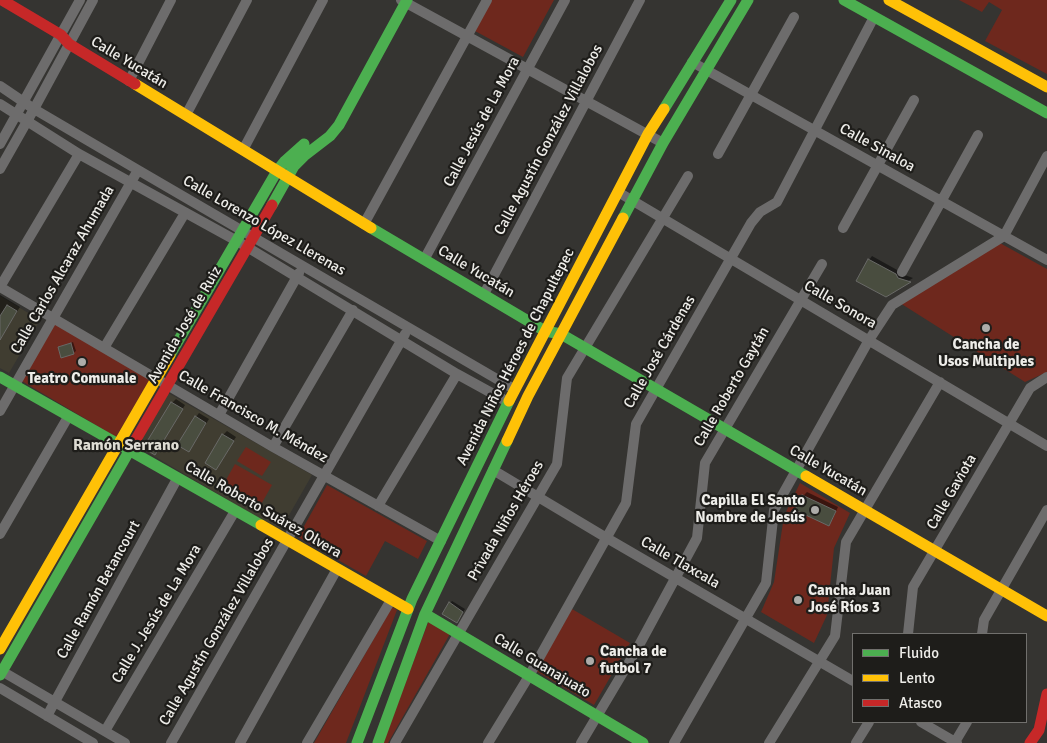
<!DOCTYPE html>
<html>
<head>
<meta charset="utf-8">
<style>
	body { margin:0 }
	#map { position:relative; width:1047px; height:743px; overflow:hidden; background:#353431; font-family:Signika,sans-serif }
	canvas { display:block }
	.legend { position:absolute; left:852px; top:633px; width:175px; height:90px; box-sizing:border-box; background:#1e1d1a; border:1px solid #71706d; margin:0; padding:6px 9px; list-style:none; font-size:15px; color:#eeede9 }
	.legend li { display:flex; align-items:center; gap:10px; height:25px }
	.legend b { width:25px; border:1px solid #71706d }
</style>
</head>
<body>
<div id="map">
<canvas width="1047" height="743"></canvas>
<ul class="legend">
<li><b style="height:6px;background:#4caf50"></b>Fluido</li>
<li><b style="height:6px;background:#ffc107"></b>Lento</li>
<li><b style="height:6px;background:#c62828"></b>Atasco</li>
</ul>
</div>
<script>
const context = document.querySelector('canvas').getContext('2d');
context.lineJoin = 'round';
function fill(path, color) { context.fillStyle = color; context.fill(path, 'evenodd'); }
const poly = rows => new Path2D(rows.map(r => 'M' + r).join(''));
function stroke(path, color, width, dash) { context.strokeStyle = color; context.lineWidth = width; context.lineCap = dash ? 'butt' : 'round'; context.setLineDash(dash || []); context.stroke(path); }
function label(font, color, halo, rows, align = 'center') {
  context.font = font + ' Signika,sans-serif'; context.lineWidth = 4.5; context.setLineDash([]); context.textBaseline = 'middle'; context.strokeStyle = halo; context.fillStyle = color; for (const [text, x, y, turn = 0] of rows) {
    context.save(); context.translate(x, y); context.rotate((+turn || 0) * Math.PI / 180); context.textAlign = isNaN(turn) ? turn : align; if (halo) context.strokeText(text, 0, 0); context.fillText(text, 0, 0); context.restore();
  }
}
fill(poly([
	[0,296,40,320,9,373,0,368],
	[168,393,312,475,280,531,137,446]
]), '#403d31');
fill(poly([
	[491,0,554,0,523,57,475,31],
	[959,0,1047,0,1047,74,985,41,1002,10,989,2,982,12],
	[998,242,1047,269,1047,372,1025,382,900,303],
	[54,322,150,379,116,437,20,380],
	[246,447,271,462,262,476,237,461],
	[235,464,272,485,259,508,222,487],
	[800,483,850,513,834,548,827,615,814,643,761,612,774,582,784,516],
	[327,485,427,541,418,559,385,541,366,576,298,537],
	[392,607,397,610,346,743,314,743],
	[572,609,630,643,594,705,536,671],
	[429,620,451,632,388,743,383,743]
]), '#6e281d');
fill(poly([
	[872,256,899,271,902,274,913,278,886,295,869,260],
	[0,295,20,307,0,338],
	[73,342,76,351,73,353,60,347],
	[176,399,185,405,155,454,172,403],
	[199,413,209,419,189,451,196,417],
	[227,431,236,437,216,468,223,435],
	[807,492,838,507,832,520,828,524,803,496],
	[452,601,465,609,459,619,450,603]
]), '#0007');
const building = poly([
	[868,259,896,274,898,278,911,282,886,297,856,281,868,259],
	[7,305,17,311,0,340,0,316,7,305],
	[71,343,74,354,61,358,58,347,71,343],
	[171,402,183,409,155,455,143,448,171,402],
	[195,416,206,423,189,452,177,445,195,416],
	[222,434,234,441,216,470,205,463,222,434],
	[802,495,836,511,829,526,795,510,802,495],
	[449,602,463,612,457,623,442,614,449,602]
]);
fill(building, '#494d3f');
stroke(building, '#696967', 1);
stroke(poly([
	[401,0,663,143],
	[692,62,1047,260],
	[129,81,171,0],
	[0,86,34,109,138,170,514,389],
	[0,104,79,154,237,241,457,374,508,402],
	[186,115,247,0],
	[0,144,80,0],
	[243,150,323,0],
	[79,154,0,287,273,447,441,541],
	[718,154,794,17],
	[0,169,34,109,93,0],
	[618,192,1047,446],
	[364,224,487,0],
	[843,228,914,100],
	[425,258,565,0],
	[902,272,978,135],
	[484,294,640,0],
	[104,348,185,213],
	[0,411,138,170],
	[219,415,299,273],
	[273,447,353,310],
	[493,470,605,537,853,681],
	[378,506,457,374],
	[0,534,68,417],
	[908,634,913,587,1030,388,1047,377],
	[982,634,984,620,1047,510],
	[0,670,125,743],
	[0,688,93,743],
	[47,716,177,479],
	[921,722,957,743],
	[105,731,235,511],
	[955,742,967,722],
	[171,743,405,334],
	[240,743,337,569],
	[307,743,391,600],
	[395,743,557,464,567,378,688,176],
	[488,743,529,676,626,503,636,424,751,223,760,212,777,202,874,17],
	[581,743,637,649,697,538,705,463,822,264],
	[674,743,766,583,774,510,869,340,892,305,1004,236,1047,156],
	[769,743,835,636,846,542,940,382],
	[856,743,869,722]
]), '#6d6c6c', 10);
stroke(poly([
	[844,0,1047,113],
	[664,109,731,0],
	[272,205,294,166,304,156,330,136,339,125,407,0],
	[623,218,663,143,748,0],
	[371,228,545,331,561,334,806,476],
	[170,355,277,171,285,161,304,144],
	[0,377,261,525],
	[425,614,643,743],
	[0,675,135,441],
	[357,743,412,599,509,401],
	[378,743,425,614,507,441]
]), '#4caf50', 11);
stroke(poly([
	[889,0,1047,87],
	[135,84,371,228],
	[509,401,648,134,664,109],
	[507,441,528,396,623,218],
	[806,476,1047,616],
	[261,525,408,609],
	[0,649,170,355]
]), '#ffc107', 11);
stroke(poly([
	[2,0,61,35,69,44,135,84],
	[135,441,272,205],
	[1030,743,1039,730,1047,694]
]), '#c62828', 11);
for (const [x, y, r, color] of [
	[986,328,5,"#adaca9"],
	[82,362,5,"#adaca9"],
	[815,510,5,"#adaca9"],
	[798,600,5,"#adaca9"],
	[590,661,5,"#adaca9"]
]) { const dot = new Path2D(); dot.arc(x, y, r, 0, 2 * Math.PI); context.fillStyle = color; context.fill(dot); stroke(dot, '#1e1d1a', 2); }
label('15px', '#eeede9', '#1e1d1a', [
	["Calle Yucatán",129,63,31],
	["Calle Jesús de La Mora",482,122,-62],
	["Calle Agustín González Villalobos",549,140,-62],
	["Calle Sinaloa",877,148,29],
	["Calle Lorenzo López Llerenas",264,226,30],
	["Calle Carlos Alcaraz Ahumada",63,270,-60],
	["Calle Yucatán",476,272,31],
	["Calle Sonora",840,305,30],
	["Avenida José de Ruiz",185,325,-60],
	["Calle José Cárdenas",660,352,-60],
	["Avenida Niños Héroes de Chapultepec",516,357,-63],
	["Calle Roberto Gaytán",732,387,-60],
	["Calle Francisco M. Méndez",253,417,30],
	["Calle Yucatán",828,471,30],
	["Calle Gaviota",952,492,-60],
	["Calle Roberto Suárez Olvera",263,510,30],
	["Privada Niños Héroes",506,521,-60],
	["Calle Tlaxcala",680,563,30],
	["Calle Ramón Betancourt",99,590,-61],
	["Calle J. Jesús de La Mora",157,614,-59],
	["Calle Agustín González Villalobos",217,632,-60],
	["Calle Guanajuato",542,666,31]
]);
label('bold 15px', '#eeede9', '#1e1d1a', [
	["Cancha de",986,345],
	["Usos Multiples",986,362],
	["Teatro Comunale",82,379],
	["Capilla El Santo",805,501,"right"],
	["Nombre de Jesús",805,518,"right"],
	["Cancha Juan",808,591,"left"],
	["José Ríos 3",808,608,"left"],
	["Cancha de",600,652,"left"],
	["futbol 7",600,669,"left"]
]);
label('bold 16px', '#dedcd3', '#1e1d1a', [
	["Ramón Serrano",126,446]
]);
</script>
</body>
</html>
